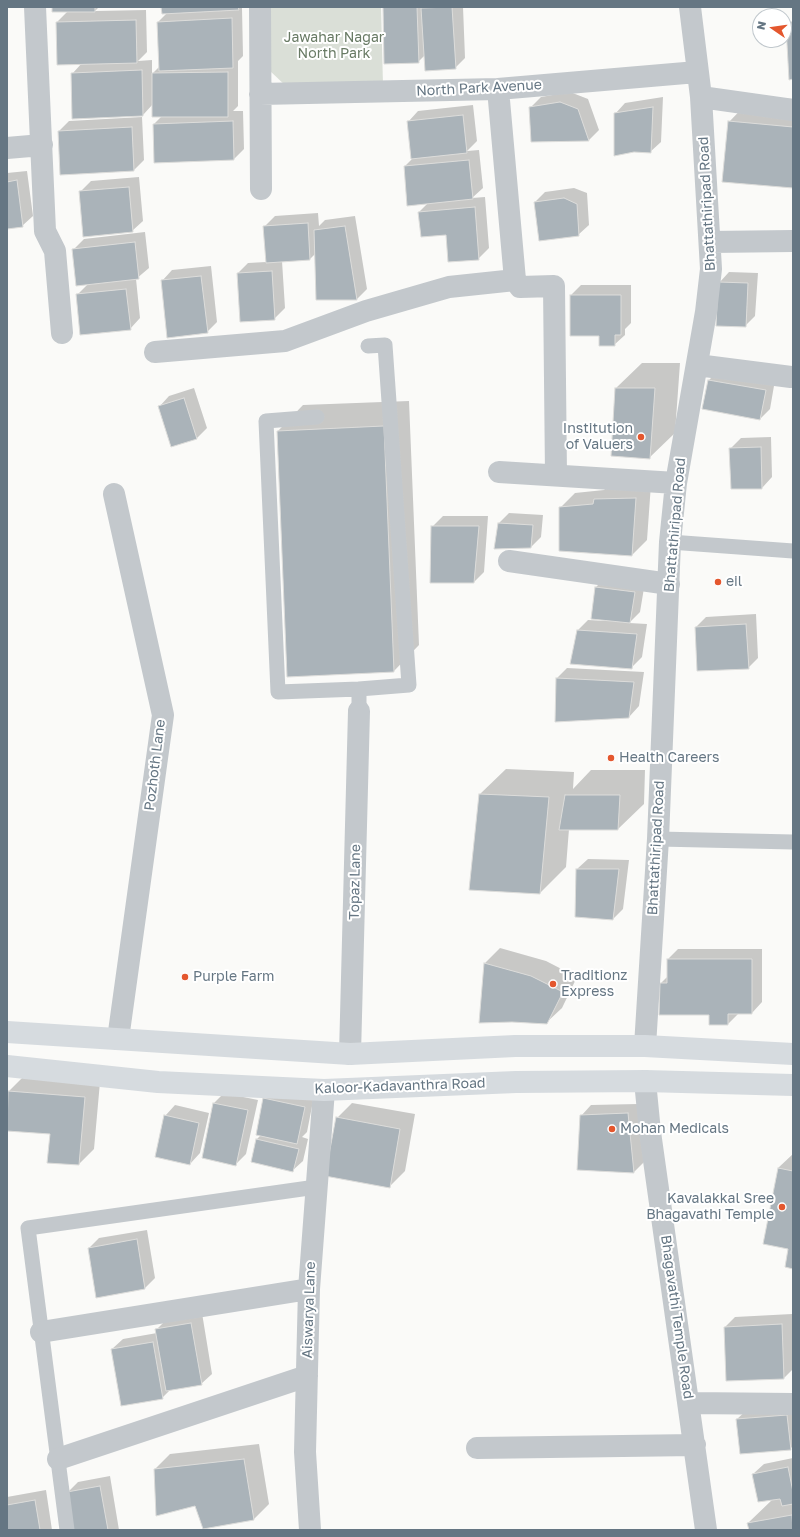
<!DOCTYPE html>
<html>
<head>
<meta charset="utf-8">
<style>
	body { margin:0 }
	#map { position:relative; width:800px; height:1537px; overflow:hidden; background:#fafaf8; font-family:"Golos Text",sans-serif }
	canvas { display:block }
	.frame { position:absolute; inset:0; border:8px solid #657683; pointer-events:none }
	.north { position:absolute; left:752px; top:8px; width:40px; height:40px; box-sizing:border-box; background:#fff; border:1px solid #c1c8cd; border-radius:50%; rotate:283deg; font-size:11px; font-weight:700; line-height:16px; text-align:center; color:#657683 }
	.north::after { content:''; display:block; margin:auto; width:14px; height:18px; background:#e4572e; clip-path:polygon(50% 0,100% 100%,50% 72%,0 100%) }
</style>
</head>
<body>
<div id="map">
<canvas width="800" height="1537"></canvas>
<div class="frame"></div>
<div class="north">N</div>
</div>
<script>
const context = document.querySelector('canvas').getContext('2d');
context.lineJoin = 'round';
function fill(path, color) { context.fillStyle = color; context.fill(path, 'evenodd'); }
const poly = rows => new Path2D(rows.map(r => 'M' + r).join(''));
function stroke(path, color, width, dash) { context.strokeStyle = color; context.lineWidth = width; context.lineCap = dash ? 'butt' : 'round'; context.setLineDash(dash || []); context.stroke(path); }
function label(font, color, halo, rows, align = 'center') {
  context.font = font + ' "Golos Text",sans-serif'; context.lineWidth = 4; context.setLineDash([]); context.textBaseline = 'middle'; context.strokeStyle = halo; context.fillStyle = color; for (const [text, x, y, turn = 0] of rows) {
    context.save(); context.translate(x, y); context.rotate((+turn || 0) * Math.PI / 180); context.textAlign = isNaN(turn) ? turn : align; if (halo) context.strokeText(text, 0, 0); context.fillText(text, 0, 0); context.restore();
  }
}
fill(poly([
	[269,7,381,7,383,85,287,87,269,70]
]), '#dadfd7');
fill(poly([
	[53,7,99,7,95,11,146,10,147,52,138,61,152,60,152,74,160,66,158,22,168,12,162,7,242,8,243,56,238,61,238,106,233,111,243,111,244,149,234,159,154,124,162,116,153,104,143,115,72,74,82,63,57,22,68,11],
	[384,7,463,7,465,58,455,68,425,55,418,62],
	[793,20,793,78,787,26],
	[570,92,588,99,599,130,589,140,532,141,530,108,541,97],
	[754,96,793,99,793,187,729,122],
	[663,97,661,142,650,152,615,114,625,103],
	[473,105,477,141,467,151,479,150,483,188,472,198,485,197,489,248,478,259,419,212,429,202,405,166,412,159,408,122,418,111],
	[142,117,144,160,134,170,59,131,69,121],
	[27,171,33,216,22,226,7,228,7,173],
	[139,177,143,221,132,231,80,192,91,181],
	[574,188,587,193,589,225,578,235,535,202,545,192],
	[318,213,319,226,325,220,355,216,367,289,357,299,315,254,310,259,282,261,285,308,274,319,238,273,248,263,266,262,264,227,275,216],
	[145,232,149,268,136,279,140,318,130,329,77,295,88,284,74,249,84,239],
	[211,266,217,322,207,332,162,281,172,270],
	[729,272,758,273,755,316,745,326,719,283],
	[581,285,631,285,631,323,625,329,625,335,614,345,600,335,571,295],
	[642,363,680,363,675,433,649,458,616,388],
	[719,370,775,380,770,409,760,419,703,409,709,380],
	[194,388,207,428,197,438,172,446,159,407,169,396],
	[409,401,419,645,394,671,288,676,278,431,303,405],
	[771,437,772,477,762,488,730,449,741,438],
	[610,484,651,484,647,540,632,555,560,508,575,493,604,490],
	[509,513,543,515,541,537,531,547,499,523],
	[443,516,488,516,484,572,474,582,432,527],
	[606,577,645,582,640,612,629,623,647,624,642,657,631,668,577,631,588,620,607,621,607,620,592,618,596,587],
	[756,614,758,658,748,668,696,627,706,617],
	[567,668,644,672,639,706,629,717,556,721,557,678],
	[506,769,574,772,573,789,591,770,645,770,644,804,618,829,569,829,566,867,540,893,480,794],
	[588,859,629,860,623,909,613,919,576,916,577,869],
	[500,948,546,961,577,977,562,1008,546,1023,512,1021,480,1022,485,963],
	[678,949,762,949,762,1002,752,1013,738,1014,728,1024,661,983,668,976,668,959],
	[24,1076,100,1082,94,1149,79,1164,51,1133,7,1130,9,1091],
	[275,1088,314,1096,307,1132,302,1137,308,1139,303,1161,292,1171,252,1161,257,1139,261,1135,264,1099],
	[224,1093,258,1100,246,1154,236,1164,203,1158,214,1103],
	[352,1103,415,1114,405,1171,390,1186,337,1118],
	[638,1104,644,1162,634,1172,581,1116,591,1105],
	[175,1105,209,1113,200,1153,190,1164,165,1116],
	[793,1154,793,1268,778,1168],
	[147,1230,155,1278,145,1288,89,1248,99,1238],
	[202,1313,212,1374,201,1384,171,1389,162,1398,112,1349,123,1339,157,1333,157,1329,167,1319],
	[792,1314,793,1369,784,1378,725,1327,735,1317],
	[793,1405,793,1446,790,1449,737,1419,748,1409],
	[259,1444,269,1504,254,1519,196,1505,155,1469,170,1454],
	[793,1458,793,1530,750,1530,748,1523,773,1499,753,1474,764,1464],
	[110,1476,119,1530,74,1530,68,1492,78,1482],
	[46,1490,52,1530,7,1530,7,1497]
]), '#0003');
const building = poly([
	[52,7,95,7,95,12,52,12,52,7],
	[161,7,238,7,239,10,162,14,161,7],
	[383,7,417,7,419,63,384,64,383,7],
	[452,7,456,69,425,71,421,8,452,7],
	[232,18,233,68,159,71,157,22,232,18],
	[136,20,137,63,57,65,56,22,136,20],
	[793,25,793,79,789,80,786,26,793,25],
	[142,70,143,116,72,119,71,73,142,70],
	[228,72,228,117,152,117,152,73,228,72],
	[560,102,578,109,589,141,531,142,529,107,560,102],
	[653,107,651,153,634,152,614,156,614,113,653,107],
	[463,115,467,153,411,159,407,121,463,115],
	[233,121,234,160,154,163,153,124,233,121],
	[728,121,793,127,793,188,722,182,728,121],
	[132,127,134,171,60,175,58,131,132,127],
	[469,160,473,199,407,206,404,166,469,160],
	[17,180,23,227,7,229,7,182,17,180],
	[129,187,133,232,83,237,79,191,129,187],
	[564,198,577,204,579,236,539,241,534,202,564,198],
	[475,207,479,260,448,262,446,235,421,237,418,212,475,207],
	[308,223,310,260,266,263,263,226,308,223],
	[345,226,357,300,316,300,314,230,345,226],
	[135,242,139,279,76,286,72,249,135,242],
	[272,271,275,320,240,322,237,273,272,271],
	[201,276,208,333,167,338,161,280,201,276],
	[718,282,748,283,746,327,716,326,718,282],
	[126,289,131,330,80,335,76,294,126,289],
	[570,295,621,295,621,335,615,335,615,346,599,346,599,336,570,336,570,295],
	[708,380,766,390,760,420,702,409,708,380],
	[615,388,655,388,650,459,611,456,615,388],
	[184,398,197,439,171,447,158,406,184,398],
	[384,426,394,672,287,677,277,431,384,426],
	[761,447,762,489,731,489,729,448,761,447],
	[636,498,632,556,559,551,559,507,593,504,594,499,636,498],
	[498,523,533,525,531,548,494,549,498,523],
	[431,526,479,526,474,583,430,583,431,526],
	[595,587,635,592,630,623,591,619,595,587],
	[746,624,749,669,697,671,695,627,746,624],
	[577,630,637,634,632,669,570,664,577,630],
	[556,678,634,682,629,718,555,722,556,678],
	[479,794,549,797,540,894,469,890,479,794],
	[565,795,620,795,618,830,559,830,565,795],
	[576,869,619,869,613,920,575,917,576,869],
	[667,959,752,959,752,1014,728,1014,728,1025,709,1025,709,1015,659,1015,660,983,667,983,667,959],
	[484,963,531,976,563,992,547,1024,512,1022,479,1023,484,963],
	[8,1091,85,1097,79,1165,47,1163,50,1134,7,1131,8,1091],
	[263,1098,305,1107,297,1144,256,1135,263,1098],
	[213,1103,248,1110,236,1166,202,1158,213,1103],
	[628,1113,634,1173,577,1170,580,1115,628,1113],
	[164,1115,199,1123,190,1165,155,1157,164,1115],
	[336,1117,400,1129,390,1188,325,1176,336,1117],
	[256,1139,299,1149,293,1172,251,1162,256,1139],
	[778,1168,793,1171,793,1269,785,1267,788,1249,763,1244,778,1168],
	[137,1239,145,1289,96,1298,88,1248,137,1239],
	[191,1323,202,1385,166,1391,155,1329,191,1323],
	[782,1324,784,1379,726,1381,724,1327,782,1324],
	[153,1342,163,1399,121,1406,111,1349,153,1342],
	[787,1415,791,1450,740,1454,736,1419,787,1415],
	[244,1459,254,1520,203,1529,195,1506,156,1516,154,1469,244,1459],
	[788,1467,793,1492,793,1504,782,1506,780,1499,758,1502,752,1474,788,1467],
	[100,1486,108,1530,73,1530,67,1492,100,1486],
	[35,1500,40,1530,7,1530,7,1505,35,1500],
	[792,1515,793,1530,749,1530,747,1523,792,1515]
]);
fill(building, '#aab3b9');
stroke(building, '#dcdcda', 1);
stroke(poly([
	[317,417,266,421,278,692,359,689],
	[670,542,793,551],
	[359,711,359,689,409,685,385,345,368,346],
	[658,839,793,842],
	[67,1530,28,1228,316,1187]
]), '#c3c8cc', 15);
stroke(poly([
	[35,7,45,231,55,251,62,333],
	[260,7,261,189],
	[260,94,498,89,697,72],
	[701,97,793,110],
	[7,148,42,145],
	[710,242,793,241],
	[515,280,520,287,554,286,556,475],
	[155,352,285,341,366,311,449,287,515,280,498,89],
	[697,365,791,377],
	[499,472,676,483],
	[114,494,163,715,118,1039],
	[509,561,669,584],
	[645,1046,658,839,670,542,676,483,706,312,711,269,701,97,690,7],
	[350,1054,359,711],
	[645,1081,650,1132,706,1530],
	[41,1332,309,1289],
	[689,1403,793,1404],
	[477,1448,695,1445],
	[58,1459,307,1376],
	[310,1530,305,1452,309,1289,324,1090]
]), '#c3c8cc', 22);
stroke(poly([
	[7,1032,350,1054,515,1046,645,1046,793,1054],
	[7,1066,158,1082,324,1090,516,1082,645,1081,793,1085]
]), '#d6dbdf', 22);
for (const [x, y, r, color] of [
	[641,437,4,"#e4572e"],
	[718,582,4,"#e4572e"],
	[611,758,4,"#e4572e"],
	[185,977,4,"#e4572e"],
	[553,984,4,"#e4572e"],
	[612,1129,4,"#e4572e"],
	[782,1207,4,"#e4572e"]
]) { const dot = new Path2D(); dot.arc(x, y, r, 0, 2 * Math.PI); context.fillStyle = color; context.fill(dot); stroke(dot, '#fff', 1.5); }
label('14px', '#687a64', '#fff', [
	["Jawahar Nagar",334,38],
	["North Park",334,54]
]);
label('14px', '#657683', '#fff', [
	["North Park Avenue",479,88,-3],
	["Bhattathiripad Road",707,204,-93],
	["Bhattathiripad Road",675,525,-85],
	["Pozhoth Lane",155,765,-83],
	["Bhattathiripad Road",656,848,-87],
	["Topaz Lane",355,882,-89],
	["Kaloor-Kadavanthra Road",400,1086,-2],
	["Aiswarya Lane",309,1310,-88],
	["Bhagavathi Temple Road",677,1317,82]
]);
label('14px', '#657683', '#fff', [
	["Institution",633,429,"right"],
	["of Valuers",633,445,"right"],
	["eil",726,582],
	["Health Careers",619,758],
	["Traditionz",561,976],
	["Express",561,992],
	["Purple Farm",193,977],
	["Mohan Medicals",620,1129],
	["Kavalakkal Sree",774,1199,"right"],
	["Bhagavathi Temple",774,1215,"right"]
], 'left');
</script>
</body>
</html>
